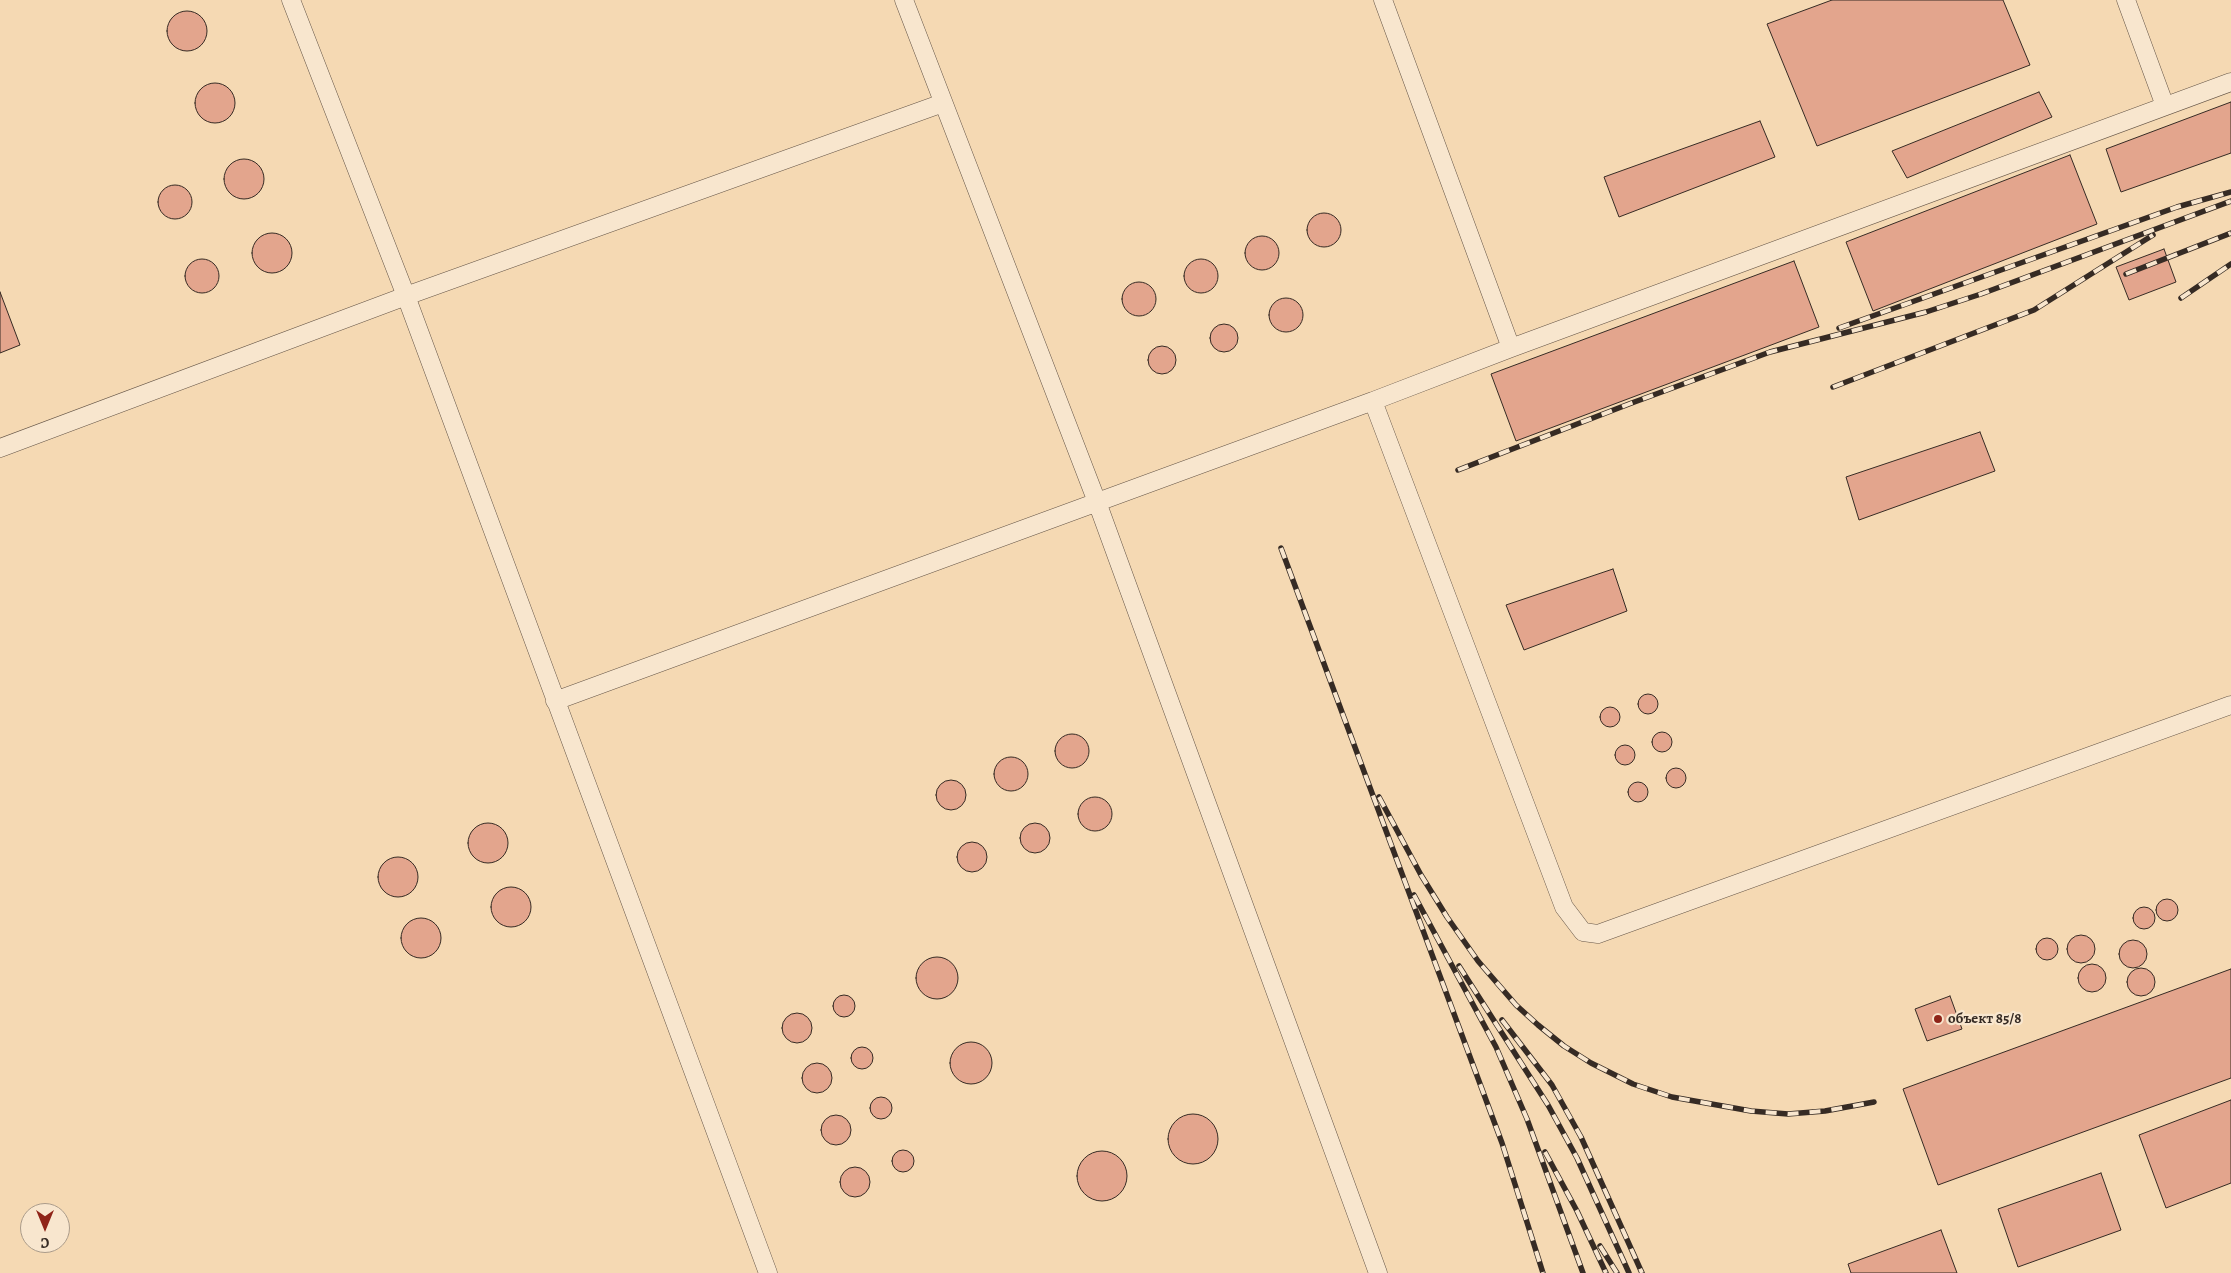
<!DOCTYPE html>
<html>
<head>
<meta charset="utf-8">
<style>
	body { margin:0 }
	#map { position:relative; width:2231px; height:1273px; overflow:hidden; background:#f5d9b3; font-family:Alegreya,serif }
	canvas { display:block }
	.north { position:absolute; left:20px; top:1203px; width:50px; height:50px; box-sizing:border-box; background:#f8e6ce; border:1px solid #aa9b8a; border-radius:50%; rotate:180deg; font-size:14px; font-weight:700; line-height:20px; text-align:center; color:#362b24 }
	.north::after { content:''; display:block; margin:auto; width:18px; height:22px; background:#8f2418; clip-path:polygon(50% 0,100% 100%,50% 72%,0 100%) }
</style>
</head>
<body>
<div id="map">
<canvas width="2231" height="1273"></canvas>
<div class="north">С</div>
</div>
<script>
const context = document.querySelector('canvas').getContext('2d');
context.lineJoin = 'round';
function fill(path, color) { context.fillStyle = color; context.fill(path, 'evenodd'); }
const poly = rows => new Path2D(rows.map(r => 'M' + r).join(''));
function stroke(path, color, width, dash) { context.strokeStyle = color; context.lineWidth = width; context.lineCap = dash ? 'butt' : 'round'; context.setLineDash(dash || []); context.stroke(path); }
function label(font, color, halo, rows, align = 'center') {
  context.font = font + ' Alegreya,serif'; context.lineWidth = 4.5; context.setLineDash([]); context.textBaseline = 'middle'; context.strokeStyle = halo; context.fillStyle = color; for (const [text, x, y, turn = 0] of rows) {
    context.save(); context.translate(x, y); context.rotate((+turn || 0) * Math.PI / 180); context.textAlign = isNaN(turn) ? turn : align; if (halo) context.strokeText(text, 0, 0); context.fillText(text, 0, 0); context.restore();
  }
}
const building = poly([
	[1832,0,2003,0,2030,65,1817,146,1767,24,1832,0],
	'167 31a20 20 0 1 1 40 0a20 20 0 1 1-40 0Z',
	'195 103a20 20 0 1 1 40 0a20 20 0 1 1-40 0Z',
	[2039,92,2052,117,1907,178,1892,151,2039,92],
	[2231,102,2231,153,2121,192,2106,149,2231,102],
	[1760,121,1775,157,1619,217,1604,177,1760,121],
	[2070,155,2097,224,1873,311,1846,242,2070,155],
	'224 179a20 20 0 1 1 40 0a20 20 0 1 1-40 0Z',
	'158 202a17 17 0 1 1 34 0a17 17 0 1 1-34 0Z',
	'1307 230a17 17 0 1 1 34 0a17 17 0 1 1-34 0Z',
	'252 253a20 20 0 1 1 40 0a20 20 0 1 1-40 0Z',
	'1245 253a17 17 0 1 1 34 0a17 17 0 1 1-34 0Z',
	[2164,249,2176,282,2129,300,2116,267,2164,249],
	'185 276a17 17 0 1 1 34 0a17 17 0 1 1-34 0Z',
	'1184 276a17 17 0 1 1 34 0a17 17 0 1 1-34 0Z',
	[1794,261,1819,327,1516,441,1491,374,1794,261],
	'1122 299a17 17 0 1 1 34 0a17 17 0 1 1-34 0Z',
	[0,292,20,345,0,353,0,292],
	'1269 315a17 17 0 1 1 34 0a17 17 0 1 1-34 0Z',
	'1210 338a14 14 0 1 1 28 0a14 14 0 1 1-28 0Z',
	'1148 360a14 14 0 1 1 28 0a14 14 0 1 1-28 0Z',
	[1980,432,1995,471,1859,520,1846,477,1980,432],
	[1613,569,1627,611,1524,650,1506,605,1613,569],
	'1638 704a10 10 0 1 1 20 0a10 10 0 1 1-20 0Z',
	'1600 717a10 10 0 1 1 20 0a10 10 0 1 1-20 0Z',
	'1652 742a10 10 0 1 1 20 0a10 10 0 1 1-20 0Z',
	'1055 751a17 17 0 1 1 34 0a17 17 0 1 1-34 0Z',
	'1615 755a10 10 0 1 1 20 0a10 10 0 1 1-20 0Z',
	'994 774a17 17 0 1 1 34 0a17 17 0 1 1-34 0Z',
	'1666 778a10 10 0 1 1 20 0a10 10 0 1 1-20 0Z',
	'936 795a15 15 0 1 1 30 0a15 15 0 1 1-30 0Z',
	'1628 792a10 10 0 1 1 20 0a10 10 0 1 1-20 0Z',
	'1078 814a17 17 0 1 1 34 0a17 17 0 1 1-34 0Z',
	'468 843a20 20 0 1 1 40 0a20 20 0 1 1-40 0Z',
	'1020 838a15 15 0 1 1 30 0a15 15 0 1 1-30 0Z',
	'957 857a15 15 0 1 1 30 0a15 15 0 1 1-30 0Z',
	'378 877a20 20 0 1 1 40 0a20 20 0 1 1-40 0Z',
	'491 907a20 20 0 1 1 40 0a20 20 0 1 1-40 0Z',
	'2156 910a11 11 0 1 1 22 0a11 11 0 1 1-22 0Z',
	'2133 918a11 11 0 1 1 22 0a11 11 0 1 1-22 0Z',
	'401 938a20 20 0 1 1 40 0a20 20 0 1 1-40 0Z',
	'2067 949a14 14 0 1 1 28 0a14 14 0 1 1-28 0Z',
	'2036 949a11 11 0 1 1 22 0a11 11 0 1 1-22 0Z',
	'2119 954a14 14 0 1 1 28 0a14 14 0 1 1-28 0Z',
	'916 978a21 21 0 1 1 42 0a21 21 0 1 1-42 0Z',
	'2078 978a14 14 0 1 1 28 0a14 14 0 1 1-28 0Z',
	'2127 982a14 14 0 1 1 28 0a14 14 0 1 1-28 0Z',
	[2231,969,2231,1078,1938,1185,1903,1089,2231,969],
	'833 1006a11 11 0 1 1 22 0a11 11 0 1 1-22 0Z',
	[1950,996,1962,1029,1927,1041,1915,1009,1950,996],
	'782 1028a15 15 0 1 1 30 0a15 15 0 1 1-30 0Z',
	'950 1063a21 21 0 1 1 42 0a21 21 0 1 1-42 0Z',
	'851 1058a11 11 0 1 1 22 0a11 11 0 1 1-22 0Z',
	'802 1078a15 15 0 1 1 30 0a15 15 0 1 1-30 0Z',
	'870 1108a11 11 0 1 1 22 0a11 11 0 1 1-22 0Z',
	[2231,1100,2231,1183,2166,1208,2139,1135,2231,1100],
	'1168 1139a25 25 0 1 1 50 0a25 25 0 1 1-50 0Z',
	'821 1130a15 15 0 1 1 30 0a15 15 0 1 1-30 0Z',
	'892 1161a11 11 0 1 1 22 0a11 11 0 1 1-22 0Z',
	'1077 1176a25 25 0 1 1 50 0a25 25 0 1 1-50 0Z',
	'840 1182a15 15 0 1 1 30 0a15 15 0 1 1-30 0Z',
	[2101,1173,2121,1230,2018,1267,1998,1209,2101,1173],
	[1941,1230,1957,1273,1851,1273,1848,1264,1941,1230]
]);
fill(building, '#e3a58d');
stroke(building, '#362b24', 1);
const minor = poly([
	[291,0,406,296,768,1273],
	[904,0,1097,502,1378,1273],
	[1383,0,1511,348],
	[2126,0,2165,106],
	[2231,82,1511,348,1373,401,1564,907,1583,932,1598,934,2231,705],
	[0,448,406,296,943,103],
	[555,701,1373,401]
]);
stroke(minor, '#665648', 19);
stroke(minor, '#f8e6ce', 18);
const rail = poly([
	[2126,274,2231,233],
	[2181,298,2231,264],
	[1839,328,2177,207,2231,192],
	[1833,387,2034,310,2153,235],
	[1458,470,1629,404,1770,352,1926,312,1981,294,2231,201],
	[1281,548,1502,1143,1543,1273],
	[1379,797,1421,875,1447,917,1478,961,1516,1005,1538,1025,1564,1046,1591,1063,1633,1084,1672,1097,1751,1111,1788,1114,1825,1111,1874,1102],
	[1414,895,1496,1047,1527,1119,1583,1273],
	[1459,966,1548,1105,1577,1158,1629,1273],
	[1502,1020,1552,1085,1581,1137,1642,1273],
	[1545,1152,1577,1211,1606,1273],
	[1600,1246,1617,1273]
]);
stroke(rail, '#362b24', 5.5);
stroke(rail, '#f8e6ce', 4, [11]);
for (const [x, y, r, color] of [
	[1938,1019,5,"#8f2418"]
]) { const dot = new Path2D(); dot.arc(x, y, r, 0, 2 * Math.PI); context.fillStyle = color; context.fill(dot); stroke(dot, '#f8e6ce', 2); }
label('bold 15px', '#362b24', '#f8e6ce', [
	["объект 85/8",1948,1019]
], 'left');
</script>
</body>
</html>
